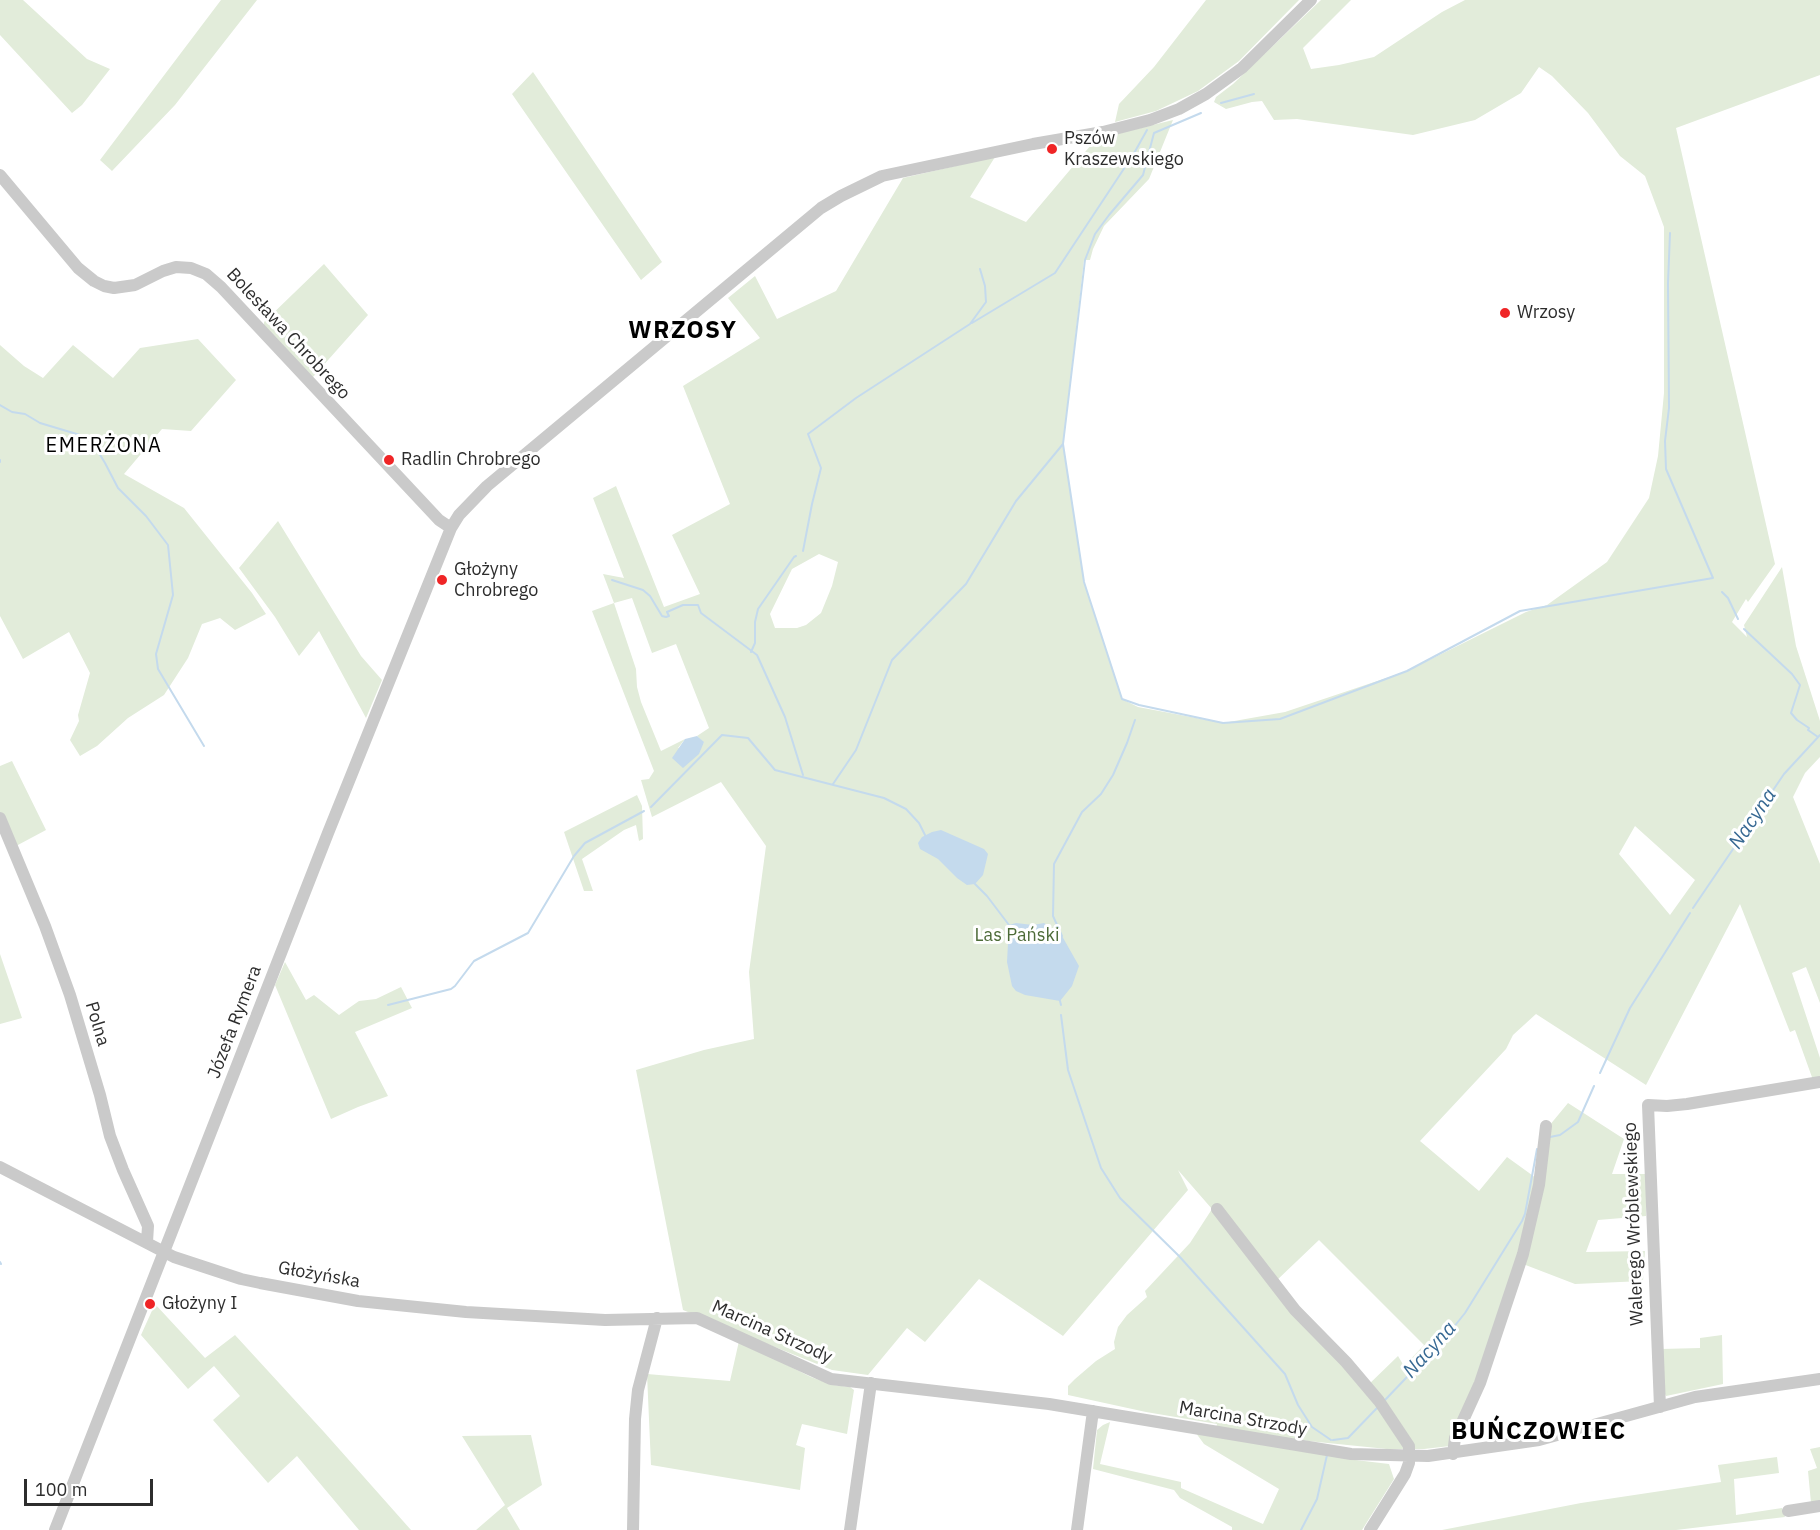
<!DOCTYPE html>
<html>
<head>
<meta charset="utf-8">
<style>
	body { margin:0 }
	#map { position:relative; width:1820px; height:1530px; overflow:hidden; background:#fff; font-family:"IBM Plex Sans",sans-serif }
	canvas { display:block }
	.scale { position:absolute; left:24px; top:1479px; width:129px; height:27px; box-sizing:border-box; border:3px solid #2d2d2d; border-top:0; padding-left:8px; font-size:18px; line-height:21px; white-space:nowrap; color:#2d2d2d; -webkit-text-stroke:4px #fff; paint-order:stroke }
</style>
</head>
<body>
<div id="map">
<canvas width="1820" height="1530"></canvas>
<div class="scale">100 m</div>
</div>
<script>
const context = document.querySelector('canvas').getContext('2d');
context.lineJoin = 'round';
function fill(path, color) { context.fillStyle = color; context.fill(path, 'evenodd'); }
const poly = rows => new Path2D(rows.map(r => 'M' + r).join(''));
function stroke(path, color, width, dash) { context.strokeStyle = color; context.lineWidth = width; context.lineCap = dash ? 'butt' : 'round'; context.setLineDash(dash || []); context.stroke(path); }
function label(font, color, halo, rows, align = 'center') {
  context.font = font + ' "IBM Plex Sans",sans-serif'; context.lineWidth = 6; context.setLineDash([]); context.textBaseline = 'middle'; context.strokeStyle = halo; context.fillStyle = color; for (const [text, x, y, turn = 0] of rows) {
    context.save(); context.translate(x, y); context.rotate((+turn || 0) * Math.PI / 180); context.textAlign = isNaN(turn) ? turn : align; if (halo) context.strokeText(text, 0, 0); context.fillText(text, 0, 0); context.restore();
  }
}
fill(poly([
	[0,0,23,0,87,59,110,69,82,105,72,113,0,35],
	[221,0,257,0,175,105,112,171,100,160],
	[1206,0,1299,0,1239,61,1198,91,1156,111,1115,122,1119,104,1154,67],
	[1321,0,1351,0,1303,48,1311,69,1339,65,1374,57,1442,12,1465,0,1820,0,1820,75,1676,128,1775,564,1748,602,1746,599,1732,622,1747,637,1744,625,1782,567,1796,646,1820,721,1820,757,1805,773,1793,797,1820,864,1820,1003,1806,967,1792,973,1820,1058,1820,1078,1813,1080,1795,1030,1790,1032,1740,904,1646,1085,1536,1014,1513,1035,1506,1049,1420,1141,1479,1191,1507,1157,1543,1183,1549,1126,1568,1103,1624,1139,1612,1174,1647,1174,1646,1216,1598,1220,1586,1252,1645,1251,1643,1281,1575,1284,1523,1264,1450,1446,1424,1449,1387,1449,1308,1441,1216,1428,1217,1424,1146,1412,1068,1395,1068,1386,1075,1379,1096,1361,1115,1349,1114,1342,1118,1327,1127,1315,1147,1297,1145,1291,1190,1243,1212,1209,1178,1170,1188,1190,1063,1336,979,1279,925,1342,907,1328,868,1375,832,1370,683,1310,636,1070,704,1050,754,1039,749,972,766,846,721,782,652,817,641,780,649,779,654,771,592,611,614,603,603,574,624,578,593,498,616,486,664,607,700,594,672,535,730,504,683,386,760,338,728,298,755,276,777,319,836,291,903,178,995,157,970,197,1026,222,1091,145,1092,140,1173,120,1149,179,1104,226,1093,249,1090,260,1084,260,1063,444,1084,582,1122,699,1138,707,1223,723,1285,712,1407,671,1526,612,1547,605,1607,562,1649,498,1658,456,1664,393,1664,227,1645,176,1620,156,1588,113,1552,76,1539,67,1521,93,1475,120,1413,135,1297,119,1274,120,1262,101,1252,102,1226,109,1214,102,1216,97,1233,84],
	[819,554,838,562,832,586,821,613,806,625,797,628,775,628,770,614,792,569],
	[632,598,652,653,676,644,709,728,697,736,704,743,678,748,685,739,661,751,641,702,637,687,636,669,614,603],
	[1635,826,1695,880,1670,915,1619,854],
	[1319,1240,1424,1345,1404,1366,1398,1356,1364,1389,1275,1282],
	[533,72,662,262,641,280,512,94],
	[324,264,368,315,313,377,264,327,264,322],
	[198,339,236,380,191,431,162,429,124,474,184,508,252,593,266,614,235,630,220,618,202,624,188,658,164,695,128,718,97,746,80,756,70,740,79,721,78,715,90,673,69,632,23,659,0,616,0,345,24,366,43,378,73,345,113,378,140,348],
	[278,521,361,656,382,680,366,718,319,631,299,656,275,617,239,568],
	[12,761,46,830,16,846,0,813,0,766],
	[637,795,642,806,643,839,639,841,636,825,624,830,582,859,593,891,584,891,564,832],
	[0,954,22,1018,0,1024],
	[285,962,306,1000,314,995,339,1015,359,1001,376,999,401,987,412,1008,355,1032,388,1096,358,1107,331,1119,275,985],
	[155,1304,205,1358,235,1335,324,1432,411,1530,359,1530,297,1456,268,1483,213,1420,240,1396,214,1366,188,1389,141,1335],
	[1722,1335,1723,1384,1666,1396,1664,1392,1661,1349,1700,1348,1700,1338],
	[739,1341,811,1377,833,1385,850,1387,854,1390,847,1434,802,1424,796,1445,805,1448,800,1490,651,1465,647,1374,730,1381],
	[1110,1422,1100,1464,1181,1482,1181,1488,1263,1524,1279,1489,1204,1444,1193,1429,1347,1459,1389,1464,1394,1479,1362,1530,1232,1530,1232,1527,1180,1498,1174,1490,1093,1469,1097,1430,1103,1425],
	[531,1435,542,1485,507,1508,520,1530,476,1530,505,1505,462,1436],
	[1820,1447,1820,1501,1811,1503,1808,1471,1817,1468,1810,1449],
	[1777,1457,1779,1473,1734,1479,1736,1515,1782,1508,1785,1517,1676,1530,1442,1530,1581,1503,1721,1482,1718,1465]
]), '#e2ecda');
fill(poly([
	[697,736,704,742,699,754,683,768,672,758,685,739],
	[941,830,984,849,988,854,983,875,975,884,967,885,957,878,938,859,920,849,918,843,922,837,932,832],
	[1016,923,1033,925,1044,923,1062,936,1079,966,1072,986,1060,1001,1025,995,1016,991,1012,986,1007,962,1009,925]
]), '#c4daed');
stroke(poly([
	[1221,103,1254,94],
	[1201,113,1154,133,1143,175,1109,215,1095,234,1085,260,1063,444,1084,582,1122,699,1139,705,1223,723,1280,719,1407,671,1520,611,1713,578,1666,469,1665,441,1669,408,1668,283,1670,233],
	[972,323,1055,273,1133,155,1147,130],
	[0,405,12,412,25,414,40,423,90,438,105,463,118,488,146,516,168,545,173,595,156,654,158,669,204,746],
	[0,460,0,462],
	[803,551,812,504,821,468,808,434,856,398,970,324,986,302,985,286,980,269],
	[612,580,643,590,650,596,662,616,666,617,669,616,667,612,683,605,698,605,701,613,757,655,785,717,803,775],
	[1722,592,1728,598,1738,619],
	[1744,629,1792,674,1800,685,1791,713,1797,720,1809,728,1808,730,1818,737],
	[751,652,755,643,755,622,758,609,794,557,796,556],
	[833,784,856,750,892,660,966,584,1016,501,1063,444],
	[651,807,722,735,748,738,775,770,884,798,906,809,919,823,925,835],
	[975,884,987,896,1009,925],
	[1693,908,1784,774,1820,735],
	[1062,936,1053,916,1054,864,1082,812,1101,794,1113,775,1127,743,1135,720],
	[1060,1001,1061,1005],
	[388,1005,451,989,455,986,474,961,528,933,574,856,585,843,644,811],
	[1061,1015,1068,1070,1101,1168,1120,1198,1179,1256,1285,1374,1298,1405,1312,1427,1331,1440],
	[1600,1073,1630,1008,1690,913],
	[1550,1137,1560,1135,1578,1122,1594,1086],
	[0,1262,1,1264],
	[1385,1400,1449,1333,1465,1313,1522,1221,1525,1214,1537,1149],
	[1333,1440,1348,1438,1377,1408],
	[1301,1530,1317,1499,1327,1455]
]), '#c4daed', 2);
stroke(poly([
	[0,175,78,268,94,281,104,286,114,288,135,285,163,271,176,267,191,268,206,274,221,287,439,520,451,528],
	[0,818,45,926,70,995,100,1095,110,1136,123,1170,148,1226,147,1242],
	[0,1167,174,1257,241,1279,260,1283,358,1301,466,1312,605,1320,697,1318,831,1379,1049,1404,1351,1454,1428,1456,1539,1440,1695,1397,1820,1379],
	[1217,1209,1295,1310,1346,1362,1379,1401,1409,1446,1409,1463,1405,1474,1370,1530],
	[1660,1407,1648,1105,1667,1106,1687,1104,1820,1082],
	[1453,1454,1455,1438,1480,1383,1523,1254,1539,1185,1546,1126],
	[1788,1511,1820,1506],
	[55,1530,328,833,451,528,459,515,487,486,821,208,841,196,882,176,1033,144,1103,132,1150,120,1179,109,1206,94,1242,68,1311,0],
	[633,1530,635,1419,638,1390,657,1318],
	[850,1530,871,1383],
	[1077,1530,1093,1411]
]), '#cacaca', 12);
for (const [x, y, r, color] of [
	[1052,149,6,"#ef2526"],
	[1505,313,6,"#ef2526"],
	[389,460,6,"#ef2526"],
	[442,580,6,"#ef2526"],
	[150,1304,6,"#ef2526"]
]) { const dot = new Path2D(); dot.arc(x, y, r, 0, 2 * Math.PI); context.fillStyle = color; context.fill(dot); stroke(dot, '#fff', 2); }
label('18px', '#2d2d2d', '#fff', [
	["Pszów",1064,139],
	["Kraszewskiego",1064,160],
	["Wrzosy",1517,313],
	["Radlin Chrobrego",401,460],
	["Głożyny",454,570],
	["Chrobrego",454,591],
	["Głożyny I",162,1304]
], 'left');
label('18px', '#2d2d2d', '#fff', [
	["Bolesława Chrobrego",288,334,47],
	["Józefa Rymera",235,1022,-69],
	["Polna",97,1024,73],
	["Walerego Wróblewskiego",1634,1224,-92],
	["Głożyńska",319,1275,10],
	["Marcina Strzody",772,1332,24],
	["Marcina Strzody",1243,1419,10]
]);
label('18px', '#4d6b38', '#fff', [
	["Las Pański",1017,936]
]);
context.letterSpacing = '1.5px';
label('20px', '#000', '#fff', [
	["EMERŻONA",104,446]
]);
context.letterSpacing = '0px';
label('italic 20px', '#376993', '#fff', [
	["Nacyna",1753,819,-56],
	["Nacyna",1430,1350,-48]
]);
context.letterSpacing = '1.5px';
label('bold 24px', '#000', '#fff', [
	["WRZOSY",683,331],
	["BUŃCZOWIEC",1539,1432]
]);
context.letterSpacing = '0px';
</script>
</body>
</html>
